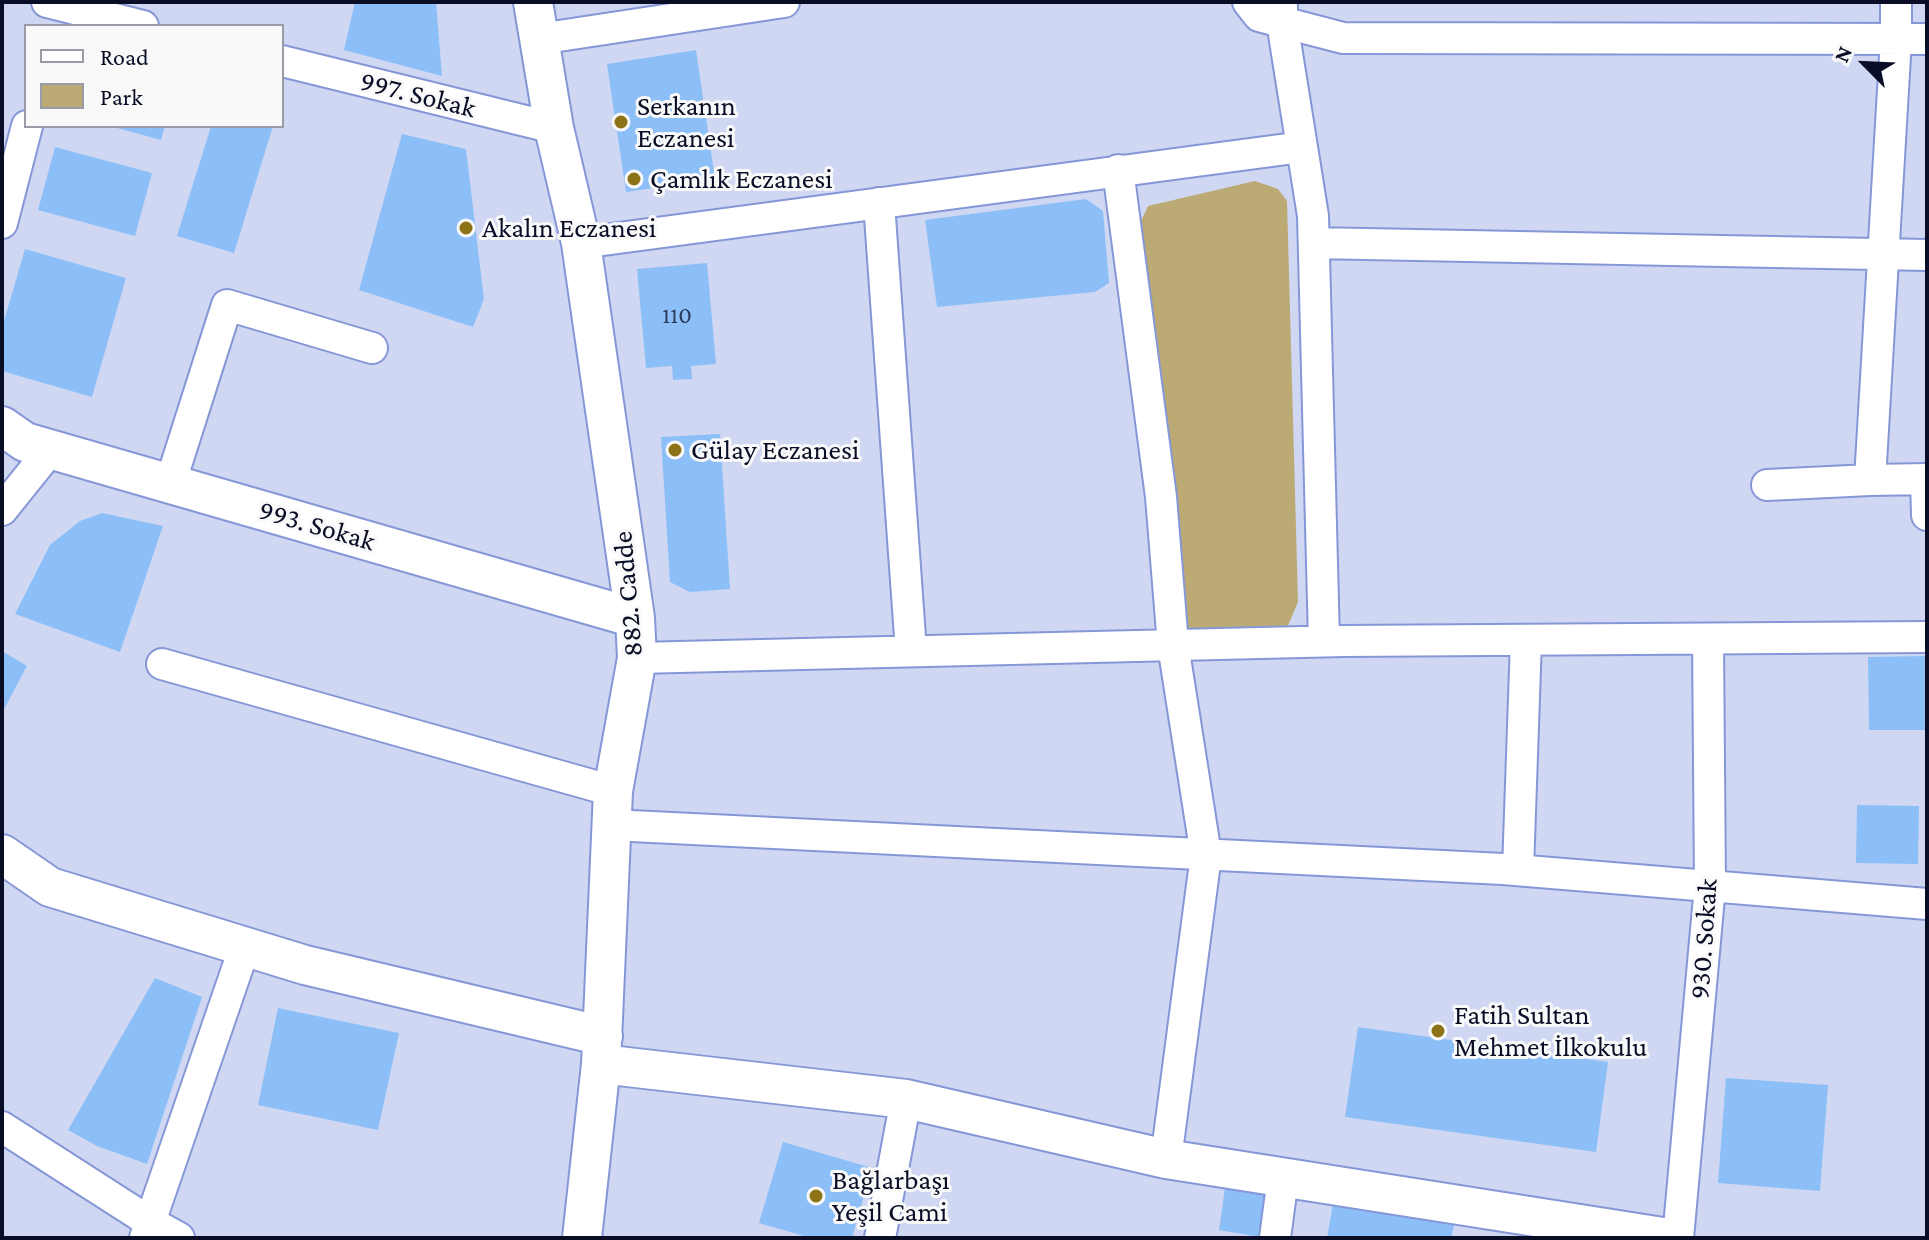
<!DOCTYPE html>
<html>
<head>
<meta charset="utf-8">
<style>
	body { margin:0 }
	#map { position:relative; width:1929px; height:1240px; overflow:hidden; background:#cfd7f2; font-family:"Crimson Pro",serif }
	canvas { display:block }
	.frame { position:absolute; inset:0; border:4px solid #090e26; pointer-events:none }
	.legend { position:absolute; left:24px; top:24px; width:260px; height:104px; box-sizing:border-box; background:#f9f9f9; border:2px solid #999ba5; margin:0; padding:10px 14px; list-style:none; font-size:24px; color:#090e26 }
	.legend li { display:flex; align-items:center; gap:16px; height:40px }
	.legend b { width:40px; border:2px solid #999ba5 }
	.north { position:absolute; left:1825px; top:24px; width:80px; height:80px; -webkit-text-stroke:6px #f9f9f9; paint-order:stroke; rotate:294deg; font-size:22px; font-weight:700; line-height:32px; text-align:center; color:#090e26 }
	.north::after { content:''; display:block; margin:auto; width:28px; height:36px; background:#090e26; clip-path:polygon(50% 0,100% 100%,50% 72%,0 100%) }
</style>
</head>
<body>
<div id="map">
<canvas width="1929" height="1240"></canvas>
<div class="frame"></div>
<ul class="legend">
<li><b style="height:10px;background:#fff"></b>Road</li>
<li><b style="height:22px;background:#bcaa74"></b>Park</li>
</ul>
<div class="north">N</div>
</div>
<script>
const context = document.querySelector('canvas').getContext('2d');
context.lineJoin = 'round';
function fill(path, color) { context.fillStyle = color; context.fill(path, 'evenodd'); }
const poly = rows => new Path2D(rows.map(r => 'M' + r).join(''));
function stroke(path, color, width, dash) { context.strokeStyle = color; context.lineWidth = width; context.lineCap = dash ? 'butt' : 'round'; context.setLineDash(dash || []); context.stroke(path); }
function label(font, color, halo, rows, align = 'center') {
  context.font = font + ' "Crimson Pro",serif'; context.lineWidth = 6; context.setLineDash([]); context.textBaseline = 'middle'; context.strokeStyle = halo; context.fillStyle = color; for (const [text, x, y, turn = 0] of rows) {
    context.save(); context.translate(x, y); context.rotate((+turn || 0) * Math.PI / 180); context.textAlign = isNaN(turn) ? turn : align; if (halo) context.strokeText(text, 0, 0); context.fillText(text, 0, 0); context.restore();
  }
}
fill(poly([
	[1255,181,1278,189,1287,201,1298,602,1287,628,1201,633,1183,625,1140,223,1148,206]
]), '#bcaa74');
fill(poly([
	[355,2,436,2,442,76,344,50],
	[696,50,715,179,626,192,607,64],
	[110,126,165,126,161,140],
	[211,126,273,126,234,253,177,236],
	[402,134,466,149,484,299,473,327,359,290],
	[55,147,152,173,135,236,38,210],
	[1086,199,1103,211,1109,283,1095,292,937,307,925,220],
	[25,249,126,278,92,397,2,371,2,328],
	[707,263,716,364,691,366,692,379,673,380,672,366,646,368,637,269],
	[720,434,730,589,690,592,670,582,661,437],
	[102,513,163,526,120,652,15,614,50,545,80,521],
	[2,651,27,666,2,713],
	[1927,656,1927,730,1869,730,1868,657],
	[1857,805,1919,806,1918,864,1856,863],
	[155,978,202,997,147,1164,97,1146,68,1130],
	[278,1008,399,1033,378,1130,258,1105],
	[1358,1027,1608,1062,1596,1152,1345,1117],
	[1726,1078,1828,1085,1820,1191,1718,1183],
	[783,1142,872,1168,852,1238,811,1238,759,1223],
	[1226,1181,1269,1187,1260,1237,1219,1230],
	[1334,1198,1455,1221,1451,1238,1327,1238]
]), '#8cbff7');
const minor = poly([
	[47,2,143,26],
	[1248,2,1259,16,1343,38,1927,39],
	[1282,6,1282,22,1313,216,1324,641],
	[539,39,784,2],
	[282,61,554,128],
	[1118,170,1161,497,1173,645,1206,855,1166,1159],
	[879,203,911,651],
	[2,223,27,126],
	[581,243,1302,147],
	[1314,243,1927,255],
	[1926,479,1927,515],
	[1870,480,1896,39,1896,2],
	[170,484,227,305,372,348],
	[1767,485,1870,480,1927,479],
	[2,510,51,449],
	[637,658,1344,641,1927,637],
	[162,664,613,791],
	[611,825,1503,869,1927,904],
	[1518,870,1526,640],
	[2,1127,150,1222,145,1238],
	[179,1238,150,1222,245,946],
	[880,1238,906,1099],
	[1275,1238,1283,1178],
	[1678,1238,1710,886,1708,639]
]);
const tertiary = poly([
	[533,2,554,128,581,243,635,618,637,658,613,791,601,1064,582,1238],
	[2,426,25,442,635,618],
	[2,854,50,887,305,965,603,1036],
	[601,1064,906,1099,1166,1159,1669,1238]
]);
stroke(minor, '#8697d7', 34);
stroke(tertiary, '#8697d7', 42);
stroke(minor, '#fff', 30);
stroke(tertiary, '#fff', 38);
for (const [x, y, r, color] of [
	[621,122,8,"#8d7317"],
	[634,179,8,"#8d7317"],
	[466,228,8,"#8d7317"],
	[675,450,8,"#8d7317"],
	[1438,1031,8,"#8d7317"],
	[816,1196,8,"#8d7317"]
]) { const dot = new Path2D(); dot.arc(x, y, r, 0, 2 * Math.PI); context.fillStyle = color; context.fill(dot); stroke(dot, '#f9f9f9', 3); }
label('24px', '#2a3a5a', null, [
	["110",677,316]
]);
label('28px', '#090e26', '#f9f9f9', [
	["997. Sokak",418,95,14],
	["993. Sokak",317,526,16],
	["882. Cadde",628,594,-95],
	["930. Sokak",1704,939,-86]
]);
label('28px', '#090e26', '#f9f9f9', [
	["Serkanın",637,106],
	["Eczanesi",637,138],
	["Çamlık Eczanesi",650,179],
	["Akalın Eczanesi",482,228],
	["Gülay Eczanesi",691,450],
	["Fatih Sultan",1454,1015],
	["Mehmet İlkokulu",1454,1047],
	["Bağlarbaşı",832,1180],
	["Yeşil Cami",832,1212]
], 'left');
</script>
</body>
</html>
